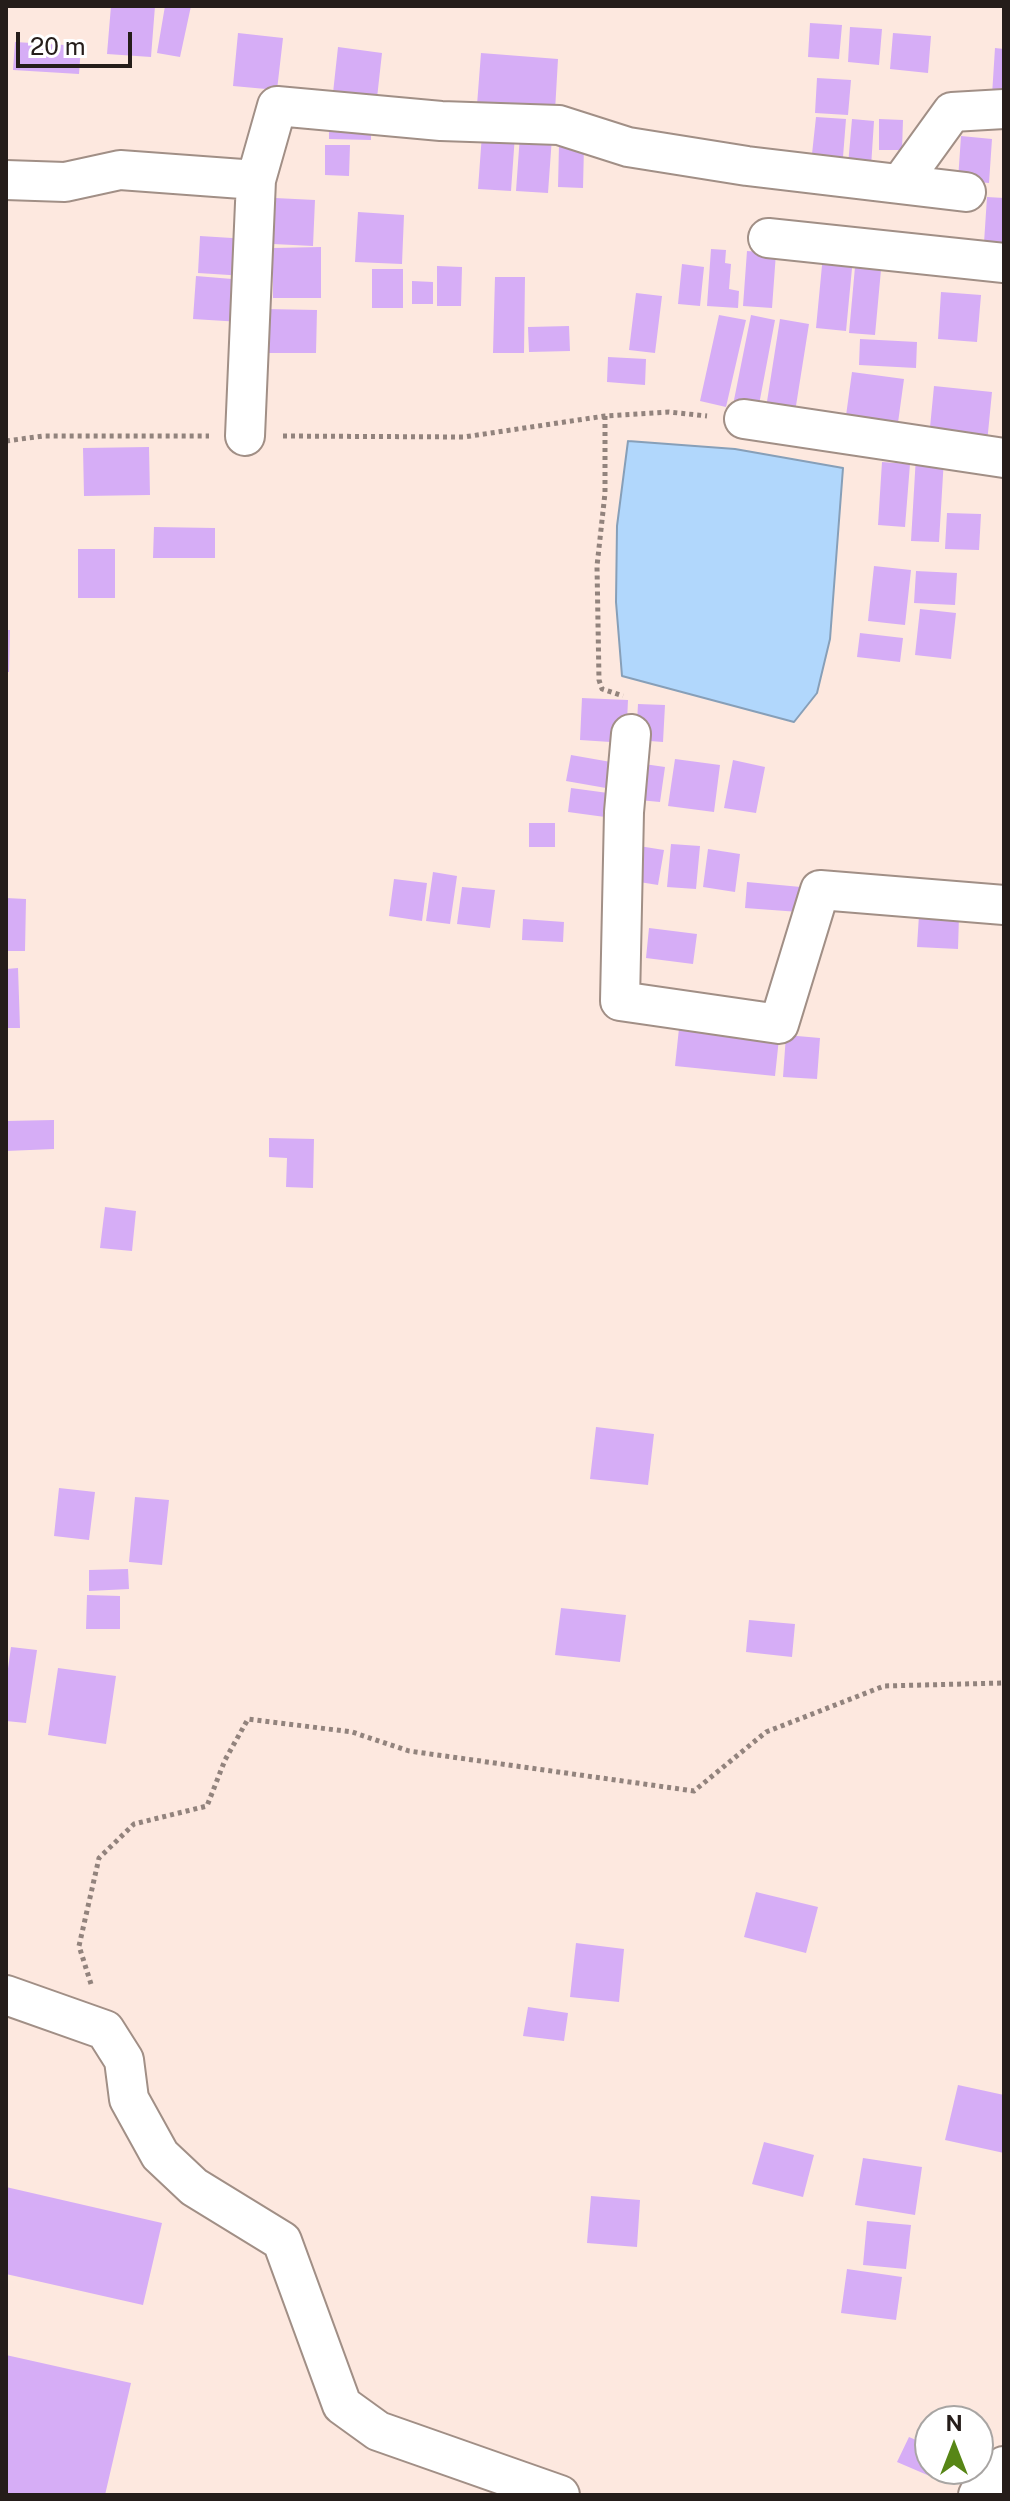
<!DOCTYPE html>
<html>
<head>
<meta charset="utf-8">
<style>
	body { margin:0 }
	#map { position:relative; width:1010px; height:2501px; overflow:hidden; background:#fde8df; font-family:"Public Sans",sans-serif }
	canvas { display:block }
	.frame { position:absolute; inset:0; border:8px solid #251d1a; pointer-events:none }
	.north { position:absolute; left:914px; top:2405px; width:80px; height:80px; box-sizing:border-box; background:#fff; border:2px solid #a8a5a3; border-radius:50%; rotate:0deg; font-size:22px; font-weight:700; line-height:32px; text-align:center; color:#251d1a }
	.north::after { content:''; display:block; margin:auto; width:28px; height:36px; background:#578616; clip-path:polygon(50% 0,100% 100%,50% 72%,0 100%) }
	.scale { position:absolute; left:16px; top:32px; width:116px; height:36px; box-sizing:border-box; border:4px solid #251d1a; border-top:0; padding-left:10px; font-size:24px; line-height:28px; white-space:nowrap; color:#251d1a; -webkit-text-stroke:6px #fff; paint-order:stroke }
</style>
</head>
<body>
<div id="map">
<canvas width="1010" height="2501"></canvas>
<div class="frame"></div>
<div class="north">N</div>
<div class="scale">20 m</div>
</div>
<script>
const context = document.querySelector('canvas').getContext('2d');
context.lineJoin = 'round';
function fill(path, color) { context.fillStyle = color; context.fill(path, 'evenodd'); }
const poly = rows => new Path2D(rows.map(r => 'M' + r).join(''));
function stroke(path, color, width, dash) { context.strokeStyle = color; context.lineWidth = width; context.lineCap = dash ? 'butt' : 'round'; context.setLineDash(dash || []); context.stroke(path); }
const water = poly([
	[628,441,735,449,843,468,830,639,817,693,794,722,622,676,616,602,617,526,628,441]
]);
fill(water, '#b1d7fc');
stroke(water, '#879fb8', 2);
fill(poly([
	[111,6,155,6,151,57,107,54],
	[165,6,191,6,180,57,157,53],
	[810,23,842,25,839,59,808,57],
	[850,27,882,29,879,65,848,62],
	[238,33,283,38,277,90,233,86],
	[893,33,931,36,928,73,890,69],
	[15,42,81,46,79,74,13,70],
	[338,47,382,53,377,98,333,93],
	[995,48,1004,49,1004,95,992,95],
	[481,53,558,59,555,111,477,105],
	[817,78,851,80,848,115,815,113],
	[816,117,846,119,843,157,812,154],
	[852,119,874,121,871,167,848,165],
	[879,119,903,120,902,150,879,150],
	[329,120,371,120,371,140,329,139],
	[482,134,515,135,511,191,478,189],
	[520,135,552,137,548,193,516,191],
	[961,136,992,139,989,183,958,180],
	[325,145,350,145,349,176,325,175],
	[559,145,584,146,583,188,558,187],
	[987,197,1004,198,1004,244,984,243],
	[275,198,315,200,313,246,273,244],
	[358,212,404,215,402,264,355,262],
	[200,236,248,239,245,276,198,273],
	[321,247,321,298,273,298,273,248],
	[711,249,726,250,725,263,731,264,729,289,739,291,738,308,707,306],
	[747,251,776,253,772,308,743,306],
	[823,255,853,258,846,331,816,328],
	[856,256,882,259,875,335,849,333],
	[682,264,704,267,700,306,678,304],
	[437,266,462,267,461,306,437,306],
	[372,269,403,269,403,308,372,308],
	[196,276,244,280,241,322,193,319],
	[495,277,525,277,524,353,493,353],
	[412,281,433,282,433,304,412,304],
	[941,292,981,295,977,342,938,339],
	[636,293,662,296,655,353,629,350],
	[265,309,317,310,316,353,264,353],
	[719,315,746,320,726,407,700,401],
	[751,315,775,320,758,410,733,405],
	[780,319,809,324,795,412,766,408],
	[569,326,570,351,529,352,528,327],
	[860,339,917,342,916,368,859,365],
	[608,357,646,359,645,385,607,382],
	[852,372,904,379,897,430,845,423],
	[934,386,992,392,987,443,929,438],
	[149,447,150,495,84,496,83,448],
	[916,456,944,458,939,542,911,541],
	[882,462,910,464,905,527,878,525],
	[947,513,981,514,979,550,945,549],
	[154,527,215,528,215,558,153,558],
	[78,549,115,549,115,598,78,598],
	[874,566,911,570,905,625,868,621],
	[916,571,957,573,955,605,914,603],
	[920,609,956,613,951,659,915,655],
	[6,630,10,630,9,672,6,672],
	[860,633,903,638,900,662,857,657],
	[582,698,628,700,626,743,580,740],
	[638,704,665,705,663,742,636,740],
	[571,755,628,765,623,791,566,781],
	[675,759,720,765,714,812,668,806],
	[733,760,765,767,756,813,724,808],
	[644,764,665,767,660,802,639,800],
	[571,788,608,793,605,817,568,812],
	[529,823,555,823,555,847,529,847],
	[671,844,700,846,696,889,667,887],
	[639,846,664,850,658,885,633,881],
	[708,849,740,854,735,892,703,887],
	[433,872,457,876,450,924,426,921],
	[394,879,427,883,422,921,389,916],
	[747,882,801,887,799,912,745,908],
	[462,887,495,890,490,928,457,924],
	[6,898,26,899,25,951,6,951],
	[919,915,959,916,958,949,917,947],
	[523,919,564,922,563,942,522,940],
	[649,928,697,934,693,964,646,958],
	[18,968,20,1028,6,1028,6,969],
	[680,1019,780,1029,775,1076,675,1066],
	[786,1035,820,1038,817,1079,783,1077],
	[54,1120,54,1149,6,1151,6,1121],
	[269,1138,314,1139,313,1188,286,1187,287,1158,269,1157],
	[105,1207,136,1211,132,1251,100,1248],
	[596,1427,654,1434,648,1485,590,1479],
	[59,1488,95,1492,89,1540,54,1536],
	[135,1497,169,1500,162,1565,129,1562],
	[128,1569,129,1589,89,1591,89,1570],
	[87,1595,120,1596,120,1629,86,1629],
	[561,1608,626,1615,620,1662,555,1655],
	[749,1620,795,1624,792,1657,746,1652],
	[11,1647,37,1650,26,1723,6,1721,6,1683],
	[58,1668,116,1676,106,1744,48,1735],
	[756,1892,818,1907,806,1953,744,1937],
	[576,1943,624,1949,619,2002,570,1997],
	[528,2007,568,2013,564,2041,523,2036],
	[958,2085,1004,2095,1004,2153,945,2140],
	[764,2142,814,2155,803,2197,752,2184],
	[863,2158,922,2167,915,2215,855,2205],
	[6,2187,162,2223,143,2305,6,2274],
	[591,2196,640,2200,637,2247,587,2243],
	[867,2221,911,2225,906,2269,863,2265],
	[847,2269,902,2277,896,2320,841,2313],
	[6,2355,131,2383,105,2495,6,2495],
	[909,2437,930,2446,930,2469,935,2469,932,2477,897,2462]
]), '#d6adf6');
const minor = poly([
	[6,180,65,182,120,170,256,180,277,106,441,121,559,125,628,147,747,166,966,192],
	[900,184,952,112,1004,109],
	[768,238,1004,263],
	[744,419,1004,458],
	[245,436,256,180],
	[631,734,624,812,620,1001,779,1024,820,890,1004,905],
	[6,1995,105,2030,124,2060,129,2099,160,2155,194,2187,282,2241,342,2405,378,2431,560,2495],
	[978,2495,1004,2466]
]);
stroke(minor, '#a18f86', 42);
stroke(poly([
	[605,416,605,493,597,566,599,680,602,689,623,696],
	[283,436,464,437,605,416,669,412,707,416],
	[6,441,43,436,209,436],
	[91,1984,79,1946,99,1858,134,1824,207,1806,225,1760,248,1719,352,1732,409,1751,694,1791,766,1732,884,1686,1004,1683]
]), '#92837d', 5, [4, 4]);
stroke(minor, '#fff', 38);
</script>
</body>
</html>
